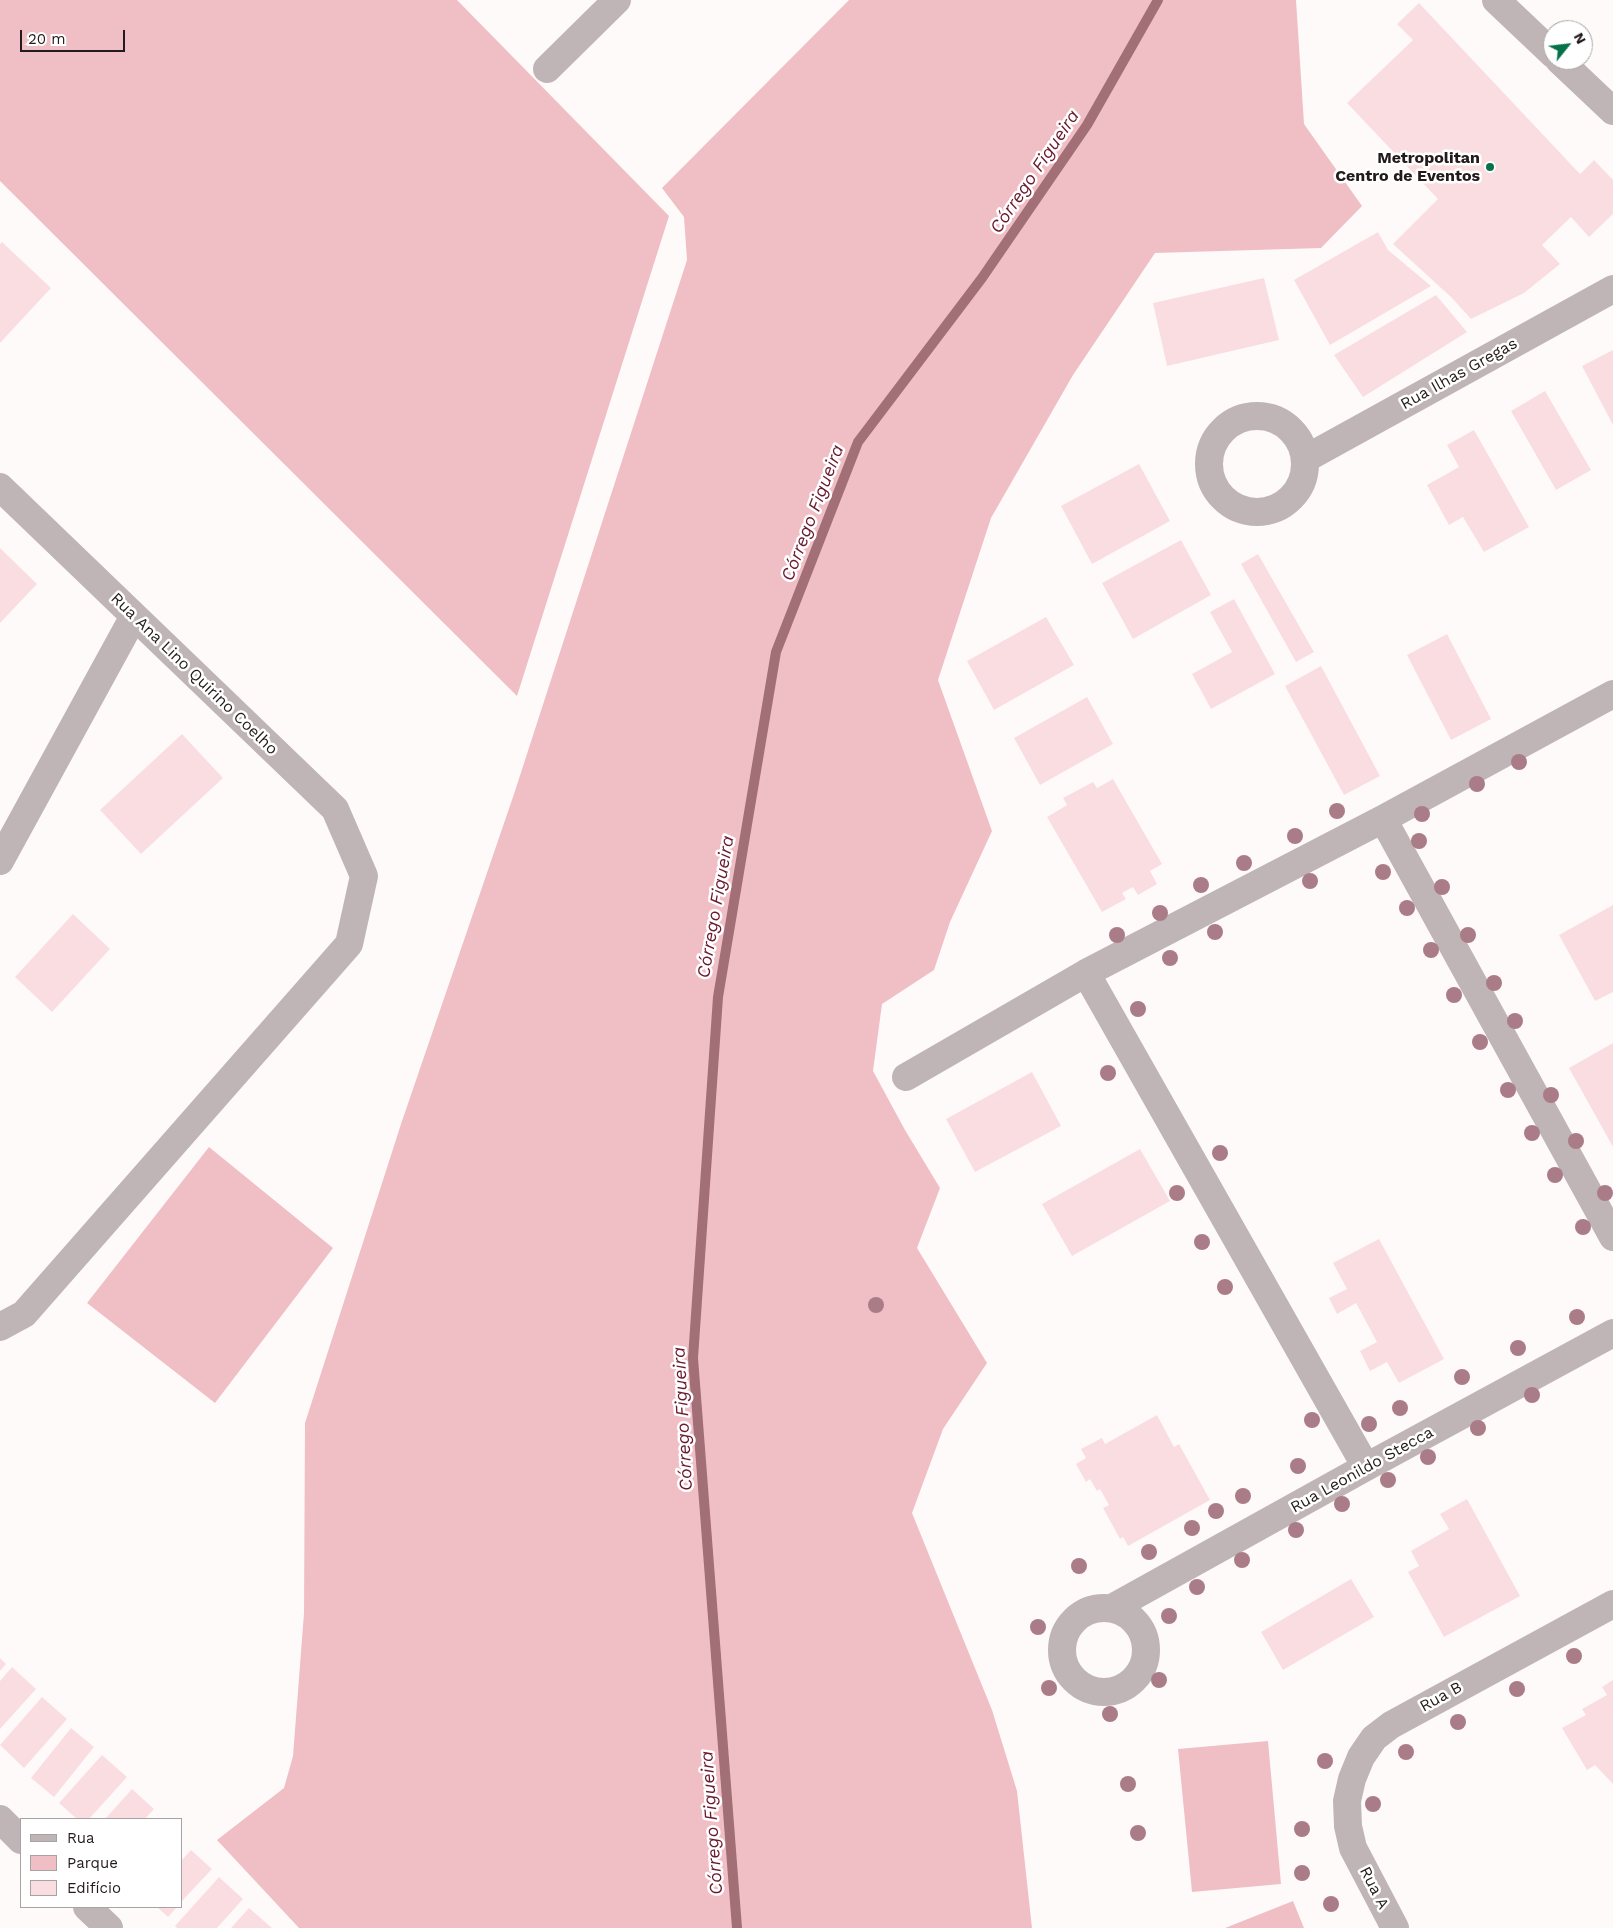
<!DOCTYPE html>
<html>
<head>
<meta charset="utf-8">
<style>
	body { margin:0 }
	#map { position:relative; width:1613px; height:1928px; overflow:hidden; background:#fffafa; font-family:"Work Sans",sans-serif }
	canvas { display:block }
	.legend { position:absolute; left:20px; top:1818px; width:162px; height:90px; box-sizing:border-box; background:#fff; border:1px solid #a7a3a4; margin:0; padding:6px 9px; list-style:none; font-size:15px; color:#231a1b }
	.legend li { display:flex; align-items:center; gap:10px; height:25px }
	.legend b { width:25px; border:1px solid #a7a3a4 }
	.north { position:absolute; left:1543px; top:20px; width:50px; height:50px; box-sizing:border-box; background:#fff; border:1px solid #a7a3a4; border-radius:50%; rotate:61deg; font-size:14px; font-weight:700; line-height:20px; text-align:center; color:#231a1b }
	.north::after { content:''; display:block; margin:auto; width:18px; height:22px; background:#06724a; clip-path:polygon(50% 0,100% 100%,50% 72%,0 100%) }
	.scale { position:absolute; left:20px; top:30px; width:105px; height:22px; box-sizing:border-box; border:2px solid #231a1b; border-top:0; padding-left:6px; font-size:15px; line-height:18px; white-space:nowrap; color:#231a1b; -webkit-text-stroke:4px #fff; paint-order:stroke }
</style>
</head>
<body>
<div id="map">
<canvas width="1613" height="1928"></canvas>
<ul class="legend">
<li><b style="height:6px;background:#bfb5b6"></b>Rua</li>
<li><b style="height:14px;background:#f0bfc5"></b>Parque</li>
<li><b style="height:14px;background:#fadde0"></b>Edifício</li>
</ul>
<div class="north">N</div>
<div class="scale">20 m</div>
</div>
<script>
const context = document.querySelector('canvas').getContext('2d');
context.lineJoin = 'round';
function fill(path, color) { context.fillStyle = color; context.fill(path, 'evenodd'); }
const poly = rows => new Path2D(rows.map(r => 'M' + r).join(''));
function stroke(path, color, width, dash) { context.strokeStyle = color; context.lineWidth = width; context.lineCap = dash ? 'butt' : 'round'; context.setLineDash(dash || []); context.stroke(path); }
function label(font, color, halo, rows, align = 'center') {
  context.font = font + ' "Work Sans",sans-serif'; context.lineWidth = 5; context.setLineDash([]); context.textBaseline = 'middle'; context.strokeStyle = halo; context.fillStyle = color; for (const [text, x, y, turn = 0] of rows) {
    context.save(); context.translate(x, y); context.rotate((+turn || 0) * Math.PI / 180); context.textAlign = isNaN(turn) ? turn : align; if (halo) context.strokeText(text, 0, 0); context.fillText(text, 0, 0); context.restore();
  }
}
fill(poly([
	[0,0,457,0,669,216,517,696,0,181],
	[849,0,1296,0,1304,124,1362,206,1321,248,1155,253,1073,375,991,518,938,680,992,831,950,922,934,970,882,1004,873,1071,905,1130,940,1188,917,1248,987,1363,943,1429,912,1513,992,1710,1017,1791,1032,1928,299,1928,217,1840,284,1788,293,1756,304,1613,305,1423,401,1124,514,794,687,260,684,217,662,188],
	[209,1147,333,1248,215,1403,87,1303],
	[1268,1741,1281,1884,1192,1892,1178,1749],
	[1293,1901,1304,1928,1225,1928]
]), '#f0bfc5');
stroke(poly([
	[737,1928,693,1358,718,997,776,652,858,442,982,278,1087,125,1158,0]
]), '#a26f76', 10);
fill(poly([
	[1419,3,1580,174,1594,160,1613,180,1613,214,1589,237,1571,217,1542,245,1560,264,1524,293,1471,319,1452,298,1393,244,1438,199,1347,103,1413,40,1397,24],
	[1378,232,1388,250,1431,286,1330,345,1294,280],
	[2,242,51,288,0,343,0,244],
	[1264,278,1279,340,1167,366,1153,303],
	[1436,295,1467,332,1363,397,1334,355],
	[1613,350,1613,425,1582,366],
	[1545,391,1591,470,1556,490,1511,411],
	[1474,430,1529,527,1484,552,1463,517,1449,525,1427,485,1459,467,1447,445],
	[1139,464,1170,521,1092,564,1061,506],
	[1181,540,1211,595,1133,639,1102,583],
	[0,548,37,584,0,623],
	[1258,554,1314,652,1296,662,1241,564],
	[1234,599,1275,674,1211,709,1192,674,1232,652,1210,612],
	[1046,617,1074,665,994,710,967,661],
	[1447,634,1491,719,1451,740,1407,655],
	[1321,666,1380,776,1344,795,1285,686],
	[1087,697,1113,744,1040,785,1014,738],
	[182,734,223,778,141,854,100,810],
	[1113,779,1162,864,1150,871,1157,884,1138,895,1133,887,1122,893,1126,899,1102,912,1047,817,1067,805,1063,798,1093,782,1097,788],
	[1613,905,1613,992,1595,1001,1559,935],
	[73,914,110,949,52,1012,15,977],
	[1613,1043,1613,1147,1569,1068],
	[1032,1072,1061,1126,975,1172,946,1119],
	[1140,1149,1170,1201,1072,1256,1042,1204],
	[1379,1239,1444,1359,1399,1383,1387,1362,1370,1371,1360,1351,1377,1342,1356,1303,1337,1314,1329,1298,1347,1289,1333,1263],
	[1157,1415,1174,1447,1179,1444,1210,1500,1128,1546,1123,1537,1120,1539,1103,1508,1109,1505,1100,1489,1097,1491,1090,1479,1086,1482,1076,1464,1086,1458,1081,1449,1102,1438,1105,1444],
	[1467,1499,1520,1596,1444,1637,1408,1572,1419,1566,1411,1551,1449,1529,1440,1514],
	[1351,1579,1374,1617,1283,1670,1261,1632],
	[0,1658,6,1664,0,1671],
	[12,1667,36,1689,0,1729,0,1681],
	[1613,1680,1613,1784,1595,1765,1587,1770,1562,1728,1586,1715,1582,1709,1607,1695,1602,1687],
	[42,1697,67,1719,24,1768,0,1745],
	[71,1728,94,1747,54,1797,31,1778],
	[102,1755,127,1777,89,1819,77,1819,59,1803],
	[132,1789,154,1809,145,1819,105,1819],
	[191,1850,212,1869,181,1902,181,1861],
	[219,1877,243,1899,217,1928,177,1928,175,1926],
	[157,1907,177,1907,168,1917],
	[249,1908,272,1928,231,1928]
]), '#fadde0');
stroke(poly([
	[1496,0,1553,54],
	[1559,60,1613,111],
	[547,69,617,0],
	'1209 464a48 48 0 1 1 96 0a48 48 0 1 1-96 0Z',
	[1305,459,1613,289],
	[0,487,335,809,364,876,349,944,24,1314,0,1327],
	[1383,819,1613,1237],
	[0,861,134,616],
	[1086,973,1366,1467],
	[906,1077,1086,973,1383,819,1613,694],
	'1062 1650a42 42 0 1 1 84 0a42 42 0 1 1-84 0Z',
	[1112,1608,1366,1467,1613,1333],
	[0,1819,21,1840],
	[87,1907,109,1928],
	[1395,1928,1353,1848,1348,1826,1347,1801,1352,1779,1361,1757,1374,1738,1391,1725,1613,1604]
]), '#bfb5b6', 28);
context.fillStyle = '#aa7c88';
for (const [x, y] of [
	[1519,762],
	[1477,784],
	[1337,811],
	[1422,814],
	[1295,836],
	[1419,841],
	[1244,863],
	[1383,872],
	[1310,881],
	[1201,885],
	[1442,887],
	[1407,908],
	[1160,913],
	[1215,932],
	[1117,935],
	[1468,935],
	[1431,950],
	[1170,958],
	[1494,983],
	[1454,995],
	[1138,1009],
	[1515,1021],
	[1480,1042],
	[1108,1073],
	[1508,1090],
	[1551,1095],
	[1532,1133],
	[1576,1141],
	[1220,1153],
	[1555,1175],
	[1177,1193],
	[1605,1193],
	[1583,1227],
	[1202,1242],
	[1225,1287],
	[876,1305],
	[1577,1317],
	[1518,1348],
	[1462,1377],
	[1532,1395],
	[1400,1408],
	[1312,1420],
	[1369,1424],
	[1478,1428],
	[1428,1457],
	[1298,1466],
	[1388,1480],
	[1243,1496],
	[1342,1504],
	[1216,1511],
	[1192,1528],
	[1296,1530],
	[1149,1552],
	[1242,1560],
	[1079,1566],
	[1197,1587],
	[1169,1616],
	[1038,1627],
	[1574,1656],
	[1159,1680],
	[1049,1688],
	[1517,1689],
	[1110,1714],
	[1458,1722],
	[1406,1752],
	[1325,1761],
	[1128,1784],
	[1373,1804],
	[1302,1829],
	[1138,1833],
	[1302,1873],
	[1331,1904]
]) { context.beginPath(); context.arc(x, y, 8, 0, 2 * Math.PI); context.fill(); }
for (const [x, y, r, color] of [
	[1490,167,5,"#06724a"]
]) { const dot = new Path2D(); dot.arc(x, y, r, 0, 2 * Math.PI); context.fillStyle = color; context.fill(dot); stroke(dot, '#fff', 2); }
label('bold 16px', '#231a1b', '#fff', [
	["Metropolitan",1480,158],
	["Centro de Eventos",1480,176]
], 'right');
label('16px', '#231a1b', '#fff', [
	["Rua Ilhas Gregas",1459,374,-29],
	["Rua Ana Lino Quirino Coelho",194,674,44],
	["Rua Leonildo Stecca",1362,1470,-29],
	["Rua B",1441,1697,-29],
	["Rua A",1374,1888,63]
]);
label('italic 18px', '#691a2e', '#fff', [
	["Córrego Figueira",1035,172,-56],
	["Córrego Figueira",813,513,-69],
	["Córrego Figueira",716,907,-80],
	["Córrego Figueira",683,1419,-93],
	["Córrego Figueira",712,1823,-94]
]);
</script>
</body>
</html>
